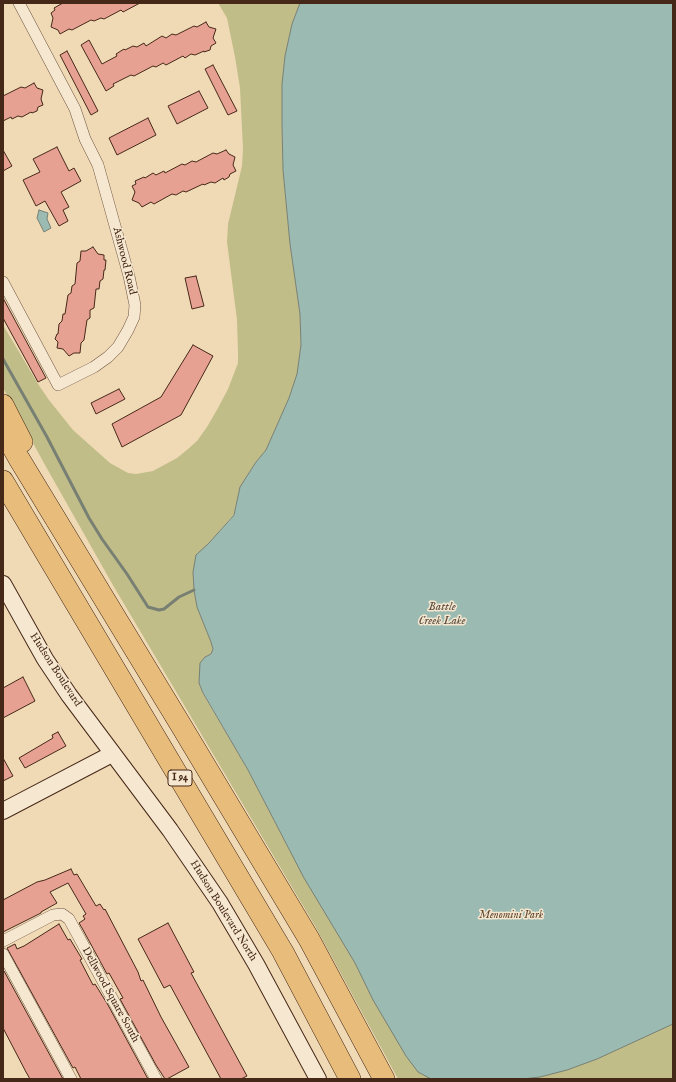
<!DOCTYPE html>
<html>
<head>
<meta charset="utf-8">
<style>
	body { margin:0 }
	#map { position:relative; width:676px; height:1082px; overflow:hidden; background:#f0dab6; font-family:"IM FELL English",serif }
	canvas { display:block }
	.frame { position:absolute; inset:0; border:4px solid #462818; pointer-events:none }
</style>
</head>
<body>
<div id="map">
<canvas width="676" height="1082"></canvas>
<div class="frame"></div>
</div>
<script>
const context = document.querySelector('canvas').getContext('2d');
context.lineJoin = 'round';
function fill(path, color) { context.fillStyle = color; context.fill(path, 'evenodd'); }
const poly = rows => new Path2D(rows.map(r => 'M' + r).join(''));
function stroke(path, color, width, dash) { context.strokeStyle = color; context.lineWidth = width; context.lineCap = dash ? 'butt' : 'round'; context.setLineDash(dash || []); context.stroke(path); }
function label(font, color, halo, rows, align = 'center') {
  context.font = font + ' "IM FELL English",serif'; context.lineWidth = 3; context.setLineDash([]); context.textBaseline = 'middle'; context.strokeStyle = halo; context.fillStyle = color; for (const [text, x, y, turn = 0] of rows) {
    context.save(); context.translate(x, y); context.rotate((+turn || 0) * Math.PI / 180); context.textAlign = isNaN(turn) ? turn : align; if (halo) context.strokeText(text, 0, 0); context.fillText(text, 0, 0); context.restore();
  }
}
fill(poly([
	[218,3,300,3,292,24,285,57,282,84,282,124,283,170,290,244,300,314,301,345,297,374,289,398,266,450,256,462,240,487,234,514,209,543,193,572,194,590,197,607,211,642,213,649,211,654,205,657,199,683,203,694,248,770,290,851,673,646,673,1079,398,1079,315,926,114,587,45,465,3,388,3,325,40,387,49,400,73,430,110,463,128,473,136,474,153,471,177,458,188,449,197,441,207,427,218,408,228,389,238,363,238,353,237,320,227,242,228,224,242,166,243,149,240,88,235,57,227,18]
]), '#c1bd88');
const water = poly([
	[300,3,673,3,673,1024,597,1059,567,1070,540,1077,522,1079,431,1079,418,1072,406,1056,373,1000,355,963,304,878,248,770,203,693,199,683,200,663,205,657,211,654,213,649,211,642,197,607,194,590,193,572,196,555,209,543,234,515,240,487,256,462,266,450,289,398,297,374,301,345,300,314,290,244,283,170,282,124,282,84,285,56,292,24,300,3],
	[39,210,48,213,47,219,51,228,44,232,37,218,39,210]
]);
fill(water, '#9abab2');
stroke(water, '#788074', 1);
stroke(poly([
	[3,359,47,437,89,518,102,539,127,574,148,607,159,610,164,609,179,597,194,590]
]), '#788074', 3);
const building = poly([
	[63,3,140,3,123,12,121,10,104,19,101,18,94,21,91,20,72,30,69,29,60,34,58,30,51,27,53,18,51,13,55,10,54,8,63,3],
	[206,22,209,27,216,29,213,38,216,43,211,46,210,50,204,52,204,51,195,55,191,54,185,58,183,56,166,65,163,63,156,67,153,66,134,76,131,75,113,84,114,86,106,91,81,45,89,40,102,64,117,56,116,54,124,49,125,50,133,46,137,47,144,43,146,46,162,36,166,38,172,34,176,35,194,26,197,27,206,22],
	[67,51,98,111,91,115,60,55,67,51],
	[213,65,237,111,228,115,205,69,213,65],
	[34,83,37,88,43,90,41,99,43,105,38,107,37,111,32,113,31,112,22,117,18,116,12,119,11,117,3,121,3,96,21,87,25,88,34,83],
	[199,91,208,108,177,124,168,106,199,91],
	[148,118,156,135,117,155,109,138,148,118],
	[57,147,69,171,74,168,81,181,61,192,69,207,63,210,68,221,59,226,45,201,36,206,23,180,40,172,33,159,57,147],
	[3,150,12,166,3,171,3,150],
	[226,150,229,154,235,157,233,165,236,171,230,174,229,177,224,180,223,178,215,183,211,182,204,185,203,184,186,192,183,191,176,195,172,194,154,204,151,202,142,207,139,203,132,200,135,192,132,186,136,184,135,181,144,177,145,178,153,173,156,175,164,171,165,173,182,164,185,165,192,161,196,162,213,153,217,154,226,150],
	[93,247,98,254,104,255,104,260,106,260,105,270,104,270,103,279,100,281,99,289,96,289,94,308,90,310,90,318,87,320,84,340,81,343,80,353,74,353,69,356,63,349,57,348,58,342,55,339,57,334,58,334,59,324,62,321,63,314,65,314,68,295,71,293,72,286,75,284,77,263,80,261,81,251,86,251,93,247],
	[196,276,204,306,192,309,185,278,196,276],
	[3,298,46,378,38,382,3,318,3,298],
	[193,345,213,356,181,415,122,447,112,424,161,397,193,345],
	[119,389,125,399,96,414,91,403,119,389],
	[23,677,35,701,3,718,3,688,23,677],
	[58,732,66,746,25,768,19,758,53,738,52,735,58,732],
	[3,758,13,776,3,781,3,758],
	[71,869,74,875,77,874,96,906,100,904,104,910,105,909,138,972,141,981,143,980,161,1017,189,1067,167,1079,165,1079,156,1065,120,999,123,998,109,973,107,974,82,928,79,923,85,919,83,916,86,914,68,883,50,892,57,903,41,912,41,913,3,932,3,900,37,882,45,880,71,869],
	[168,923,194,972,191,973,247,1076,241,1079,221,1079,170,985,164,988,138,939,168,923],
	[59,924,68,940,70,939,82,959,80,960,93,985,95,984,108,1005,148,1079,81,1079,75,1067,73,1068,7,948,15,944,17,949,24,946,59,924],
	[3,971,4,971,63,1079,30,1079,26,1072,3,1028,3,971]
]);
fill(building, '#e6a193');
stroke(building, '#462818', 1);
const street = poly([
	[3,282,58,385,94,367,108,357,118,347,128,330,134,317,135,305,129,276,98,165,85,139,75,109,19,3],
	[3,941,53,915,62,914,69,919,156,1079],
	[3,954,71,1079]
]);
const secondary = poly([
	[3,584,45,659,69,695,170,830,220,903,256,964,318,1079],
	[3,811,112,754]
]);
const highway = poly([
	[3,405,22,442],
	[3,430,18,457,182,727,309,939,384,1079],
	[3,481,283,952,350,1079]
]);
stroke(street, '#705440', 12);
stroke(secondary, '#462818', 18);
stroke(highway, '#462818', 22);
stroke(street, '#f5e7d0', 11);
stroke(secondary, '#f5e7d0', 16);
stroke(highway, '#e8bd7b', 21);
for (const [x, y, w] of [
	[180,778,24]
]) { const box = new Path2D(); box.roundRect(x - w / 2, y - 8, w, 16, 3); context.fillStyle = '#f5e7d0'; context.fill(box); stroke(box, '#462818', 1); }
label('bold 10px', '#462818', null, [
	["I 94",180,778]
]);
label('11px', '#462818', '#f5e7d0', [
	["Ashwood Road",124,261,76],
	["Hudson Boulevard",55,670,57],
	["Hudson Boulevard North",223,911,58],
	["Dellwood Square South",110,995,61]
]);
label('italic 11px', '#5f462e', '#f5e7d0', [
	["Menomini Park",511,916]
]);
label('italic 12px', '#5b4c3e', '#f5e7d0', [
	["Battle",442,608],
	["Creek Lake",442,622]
]);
</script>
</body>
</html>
